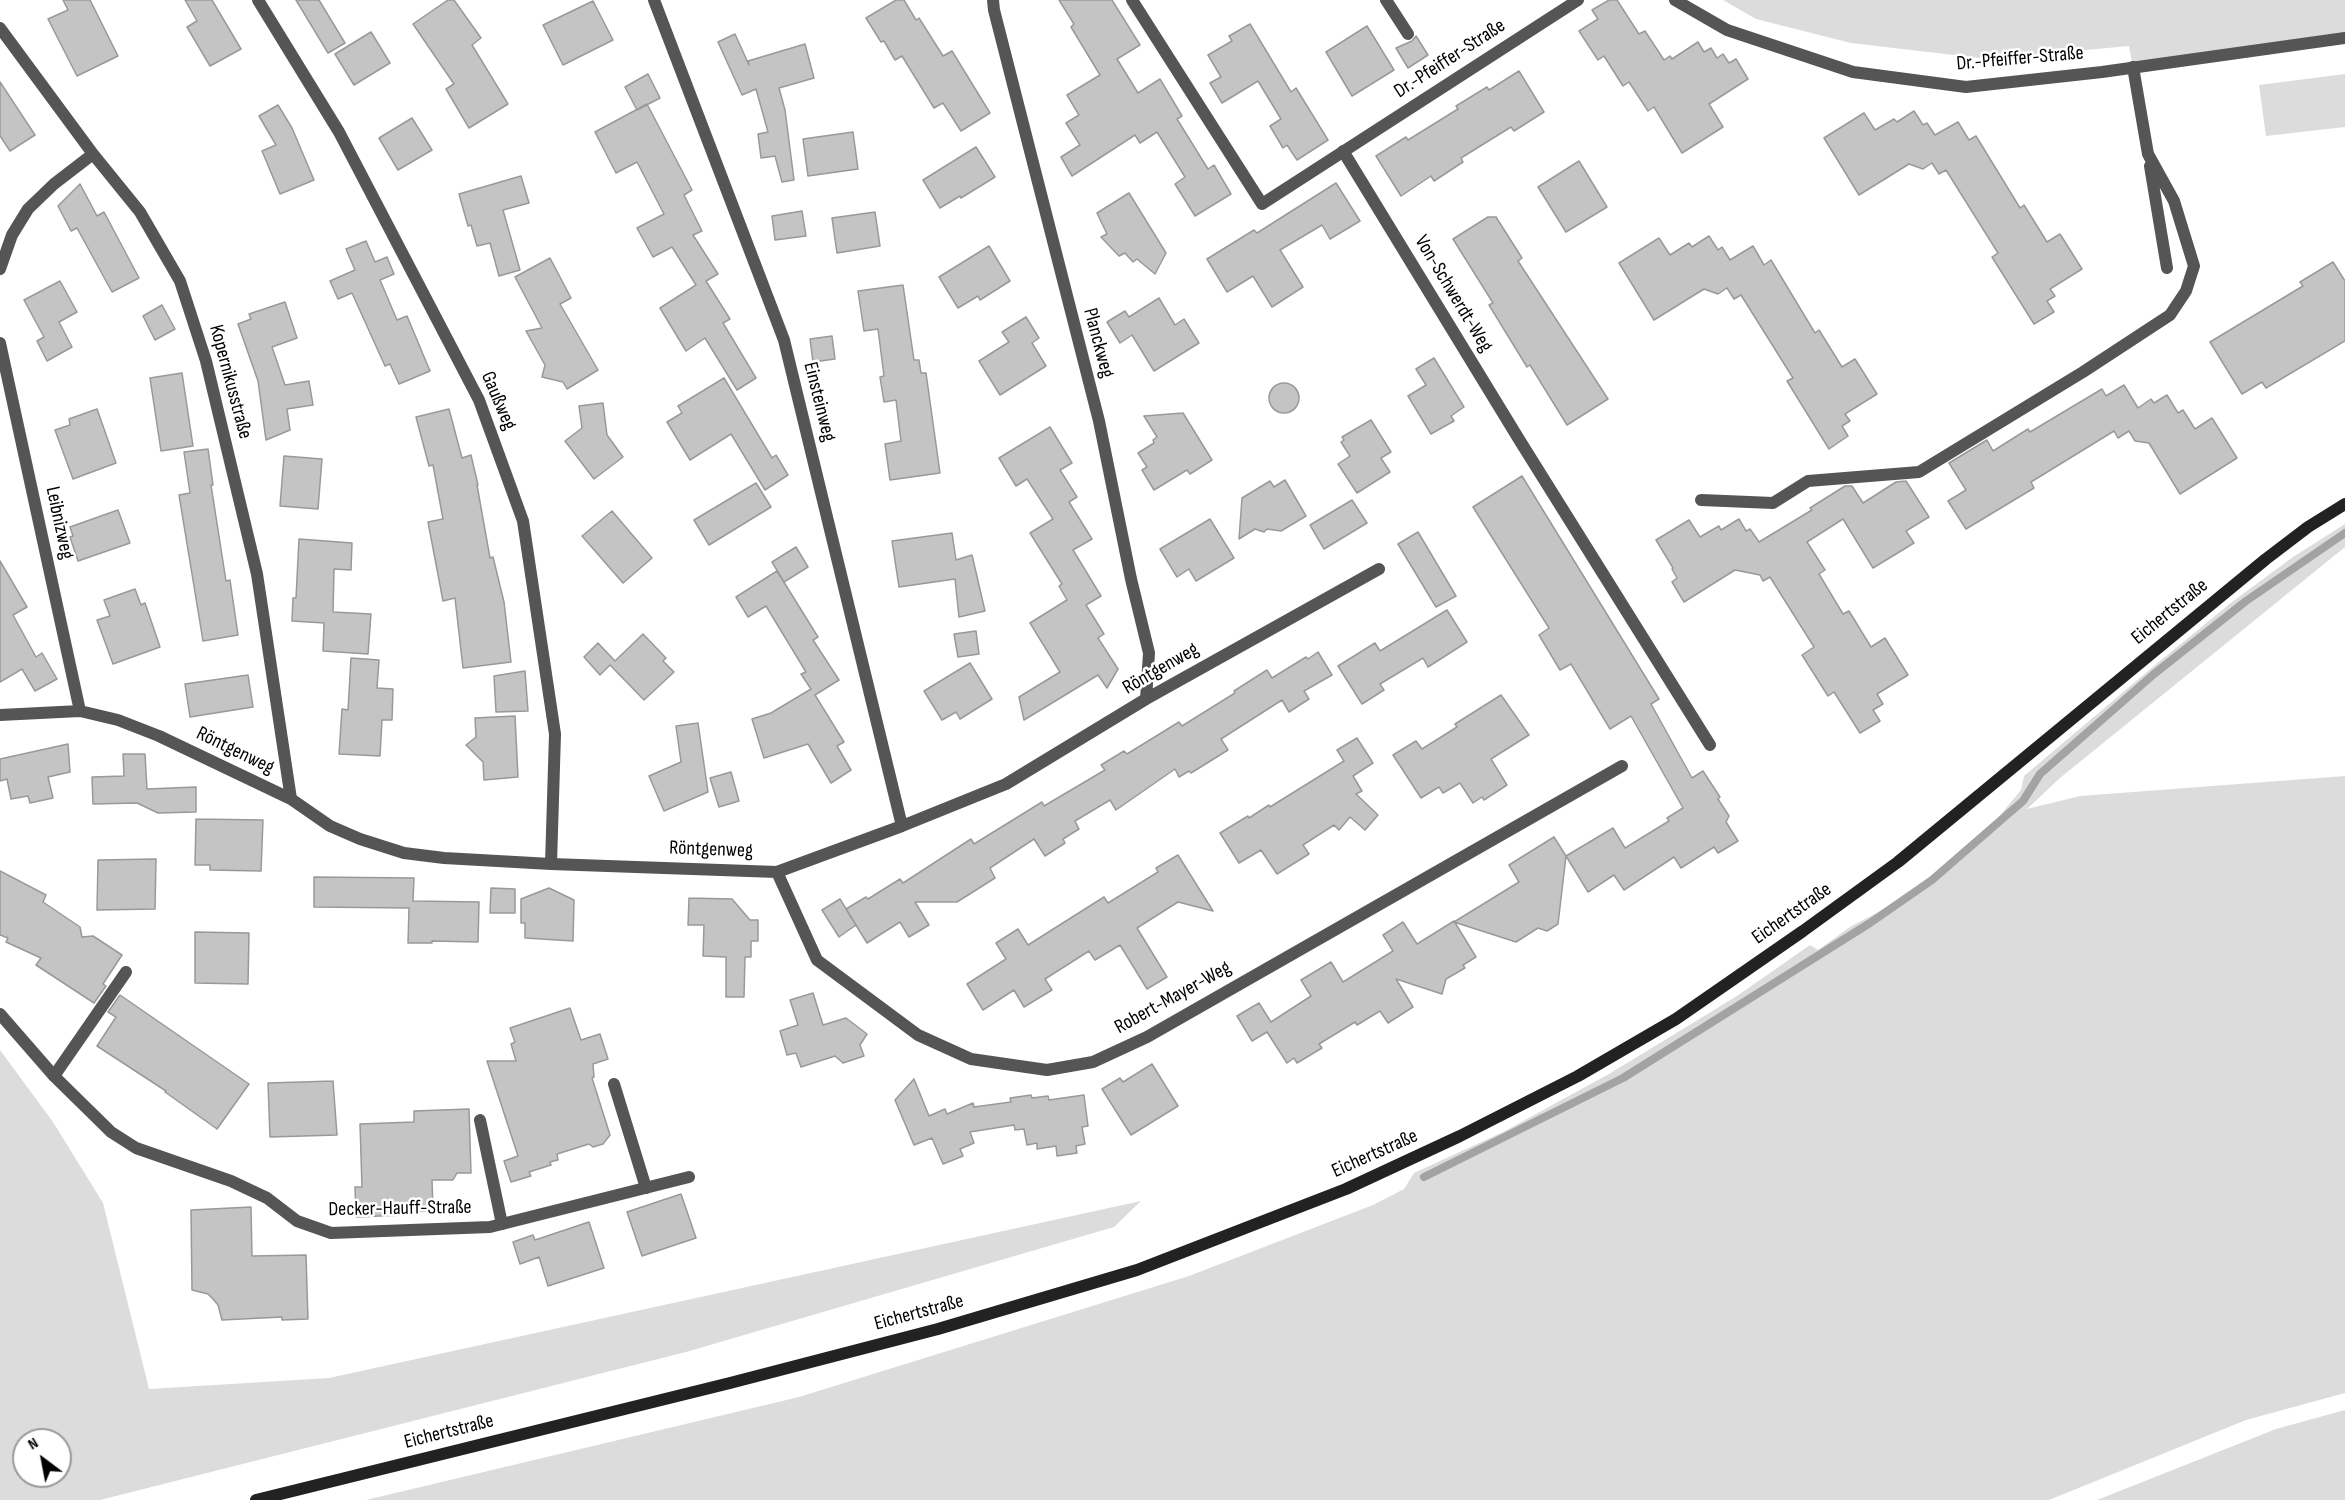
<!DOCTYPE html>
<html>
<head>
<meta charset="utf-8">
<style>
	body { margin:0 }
	#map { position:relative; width:2345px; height:1500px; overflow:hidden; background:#fff; font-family:"Sofia Sans Condensed",sans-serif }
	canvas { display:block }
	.north { position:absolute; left:12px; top:1428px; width:60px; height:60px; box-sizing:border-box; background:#fff; border:2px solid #999; border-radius:50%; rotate:328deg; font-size:16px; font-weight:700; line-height:24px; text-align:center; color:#000 }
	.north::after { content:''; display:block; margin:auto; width:21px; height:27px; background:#000; clip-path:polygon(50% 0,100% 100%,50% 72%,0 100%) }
</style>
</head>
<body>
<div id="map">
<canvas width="2345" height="1500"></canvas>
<div class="north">N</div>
</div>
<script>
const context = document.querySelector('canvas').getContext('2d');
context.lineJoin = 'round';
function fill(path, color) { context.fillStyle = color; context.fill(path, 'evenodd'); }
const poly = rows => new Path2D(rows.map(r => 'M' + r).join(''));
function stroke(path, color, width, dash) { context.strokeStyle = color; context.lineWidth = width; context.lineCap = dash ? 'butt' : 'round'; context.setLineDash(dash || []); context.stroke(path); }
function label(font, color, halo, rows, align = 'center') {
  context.font = font + ' "Sofia Sans Condensed",sans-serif'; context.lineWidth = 5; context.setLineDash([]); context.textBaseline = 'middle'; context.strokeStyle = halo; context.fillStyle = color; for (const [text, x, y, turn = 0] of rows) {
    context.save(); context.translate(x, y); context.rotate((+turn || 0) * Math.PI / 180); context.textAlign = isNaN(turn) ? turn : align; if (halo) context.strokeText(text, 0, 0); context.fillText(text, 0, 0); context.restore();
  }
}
fill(poly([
	[1723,0,2345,0,2345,35,2133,67,2129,46,1988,59,1851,43,1756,19],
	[2345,74,2345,127,2266,136,2259,85],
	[2345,524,2345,547,2060,778,2027,809,2080,796,2345,776,2345,1393,2246,1420,2049,1500,366,1500,799,1397,1189,1276,1373,1205,1404,1189,1414,1173,1503,1132,1609,1074,1737,996,1810,945,1818,950,1850,927,1899,901,1942,869,1988,830,2021,790,2024,776,2160,661,2232,602,2293,557],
	[0,1050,53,1122,103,1203,149,1389,329,1378,1141,1201,1114,1227,686,1352,100,1500,0,1500],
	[24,1440,60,1440,60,1476,24,1476],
	[2345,1410,2345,1500,2097,1500,2276,1429]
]), '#dcdcdc');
stroke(poly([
	[1424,1177,1623,1078,1870,923,1932,880,2023,801,2040,774,2154,674,2246,601,2345,533]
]), '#a3a3a3', 8);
const building = poly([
	[63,0,90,0,118,56,77,76,48,19,68,10,63,0],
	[185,0,212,0,241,49,210,66,187,27,197,21,185,0],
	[296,0,319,0,345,43,328,53,296,0],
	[448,0,454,0,481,38,472,45,508,104,469,128,446,89,454,84,413,24,448,0],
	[896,0,904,0,916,20,919,18,943,56,952,51,990,113,961,131,943,103,934,108,902,56,895,60,884,41,881,42,866,18,896,0],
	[1059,0,1112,0,1140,45,1117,59,1138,93,1160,79,1182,116,1177,119,1208,169,1214,165,1231,194,1195,216,1175,184,1185,177,1157,132,1140,143,1135,135,1072,176,1061,157,1080,145,1066,123,1079,115,1067,95,1100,75,1071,27,1074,24,1059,0],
	[1609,0,1617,0,1639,34,1645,31,1664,60,1670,56,1672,59,1698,42,1704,52,1711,48,1717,58,1723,54,1729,63,1736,59,1748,79,1709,104,1723,127,1682,153,1654,107,1648,111,1629,82,1623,86,1604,56,1598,60,1579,31,1598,19,1592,10,1609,0],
	[593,1,613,40,563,65,543,25,593,1],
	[1250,24,1291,92,1296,88,1328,140,1297,160,1287,145,1283,148,1270,126,1281,119,1258,81,1222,103,1210,83,1221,77,1208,55,1232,41,1229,36,1250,24],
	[1367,26,1394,70,1352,96,1326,52,1367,26],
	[371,32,390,63,354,85,335,54,371,32],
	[735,34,749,65,748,61,805,44,814,78,779,88,785,110,794,180,782,182,775,156,761,158,758,134,768,132,756,89,742,95,718,42,735,34],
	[1416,36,1428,55,1408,68,1396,48,1412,41,1416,36],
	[1519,71,1544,112,1514,131,1511,127,1461,158,1463,162,1434,181,1431,176,1401,196,1376,156,1406,137,1408,140,1458,109,1456,106,1487,87,1489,90,1519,71],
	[648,74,660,98,637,110,625,87,648,74],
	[0,82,35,135,10,151,0,136,0,82],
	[647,104,692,190,684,195,702,231,693,235,718,274,706,281,730,319,723,323,756,378,737,390,705,338,686,351,660,308,696,285,672,247,653,257,637,228,664,214,637,162,616,173,595,132,647,104],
	[278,105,292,128,314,180,280,194,262,151,276,145,259,116,278,105],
	[1914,111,1923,125,1927,123,1935,135,1958,122,1969,140,1976,136,2020,208,2024,205,2047,242,2060,234,2082,269,2050,289,2055,296,2047,301,2054,312,2034,324,1992,257,1998,253,1946,170,1939,174,1932,163,1923,169,1909,164,1859,195,1824,138,1864,113,1875,130,1894,119,1897,122,1914,111],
	[412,118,432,150,398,170,379,138,412,118],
	[853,132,858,169,808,176,803,139,853,132],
	[976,147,995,177,961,198,960,196,940,208,923,180,976,147],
	[1579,161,1607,207,1566,232,1538,187,1579,161],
	[521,176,529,203,503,210,520,270,499,276,490,243,477,246,471,225,468,226,459,194,521,176],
	[1336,183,1360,221,1330,239,1322,225,1280,250,1303,287,1272,307,1253,276,1227,292,1207,259,1254,230,1257,233,1336,183],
	[80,184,97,216,104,212,139,278,112,292,77,228,71,231,58,206,80,184],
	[1129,193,1166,253,1155,274,1137,259,1133,262,1125,253,1119,256,1101,237,1107,234,1097,213,1129,193],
	[802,211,806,236,775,240,772,216,802,211],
	[875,212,880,246,837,253,832,218,875,212],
	[1488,217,1496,217,1522,258,1518,261,1608,399,1567,425,1530,365,1527,367,1489,305,1493,303,1453,239,1488,217],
	[1709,236,1718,250,1722,247,1730,260,1753,246,1764,265,1771,260,1815,333,1819,330,1842,367,1855,359,1877,394,1845,414,1850,421,1842,426,1848,436,1829,449,1787,381,1793,378,1741,295,1734,299,1727,288,1718,294,1704,289,1654,320,1619,263,1659,238,1670,255,1689,243,1692,247,1709,236],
	[366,241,375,262,387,257,394,274,380,280,397,320,407,316,430,371,399,384,390,364,385,366,352,293,338,299,330,281,355,270,346,249,366,241],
	[989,246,1010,281,980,300,978,296,958,308,939,277,989,246],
	[550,258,571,298,560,304,598,370,567,389,563,382,542,377,545,365,526,331,542,328,515,277,550,258],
	[2333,262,2345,281,2345,341,2266,388,2262,382,2242,394,2210,342,2303,286,2300,282,2333,262],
	[60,281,77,312,59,322,72,347,47,361,37,341,44,337,24,300,60,281],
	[903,285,914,360,919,360,921,373,926,373,940,473,890,480,885,444,901,441,896,400,884,402,880,377,884,376,878,329,864,331,858,291,903,285],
	[1159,298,1175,325,1184,319,1199,343,1154,371,1132,335,1120,343,1107,322,1125,311,1129,317,1159,298],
	[285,302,297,338,272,347,285,385,309,381,313,405,287,409,290,430,266,440,258,381,238,324,251,319,249,314,285,302],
	[162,305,175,329,155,340,143,316,162,305],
	[1026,317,1039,338,1032,343,1046,366,1000,395,979,361,1009,342,1002,332,1026,317],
	[832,336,835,359,813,362,810,339,832,336],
	[1434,358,1464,407,1451,416,1454,421,1431,434,1408,396,1426,385,1416,369,1434,358],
	[182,373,193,446,161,451,150,378,182,373],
	[724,378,772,458,776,455,788,475,765,490,731,434,690,460,667,422,682,413,678,406,724,378],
	'1269 398a15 15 0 1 1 30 0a15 15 0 1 1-30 0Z',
	[2124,385,2138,408,2151,399,2154,403,2167,395,2178,413,2183,410,2195,429,2212,418,2237,458,2180,494,2149,443,2135,441,2129,431,2118,438,2114,431,2031,482,2034,488,1966,529,1948,501,1966,490,1949,463,1987,440,1993,451,2028,429,2030,432,2102,389,2106,396,2124,385],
	[603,403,607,435,623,457,594,479,565,441,582,428,579,406,603,403],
	[97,409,116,463,73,479,55,430,70,425,69,419,97,409],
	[449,409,462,458,471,455,478,485,477,485,490,558,493,557,504,602,511,662,463,668,455,598,443,601,428,522,443,519,433,465,429,466,416,417,449,409],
	[1183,413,1212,460,1190,474,1187,470,1154,490,1142,470,1147,467,1138,453,1154,443,1153,440,1157,437,1144,416,1183,413],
	[1371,420,1391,452,1381,458,1390,472,1357,493,1338,464,1350,456,1341,442,1344,440,1342,437,1371,420],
	[1050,427,1072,463,1060,470,1077,497,1069,502,1092,539,1073,550,1101,596,1086,605,1104,634,1098,638,1118,669,1107,688,1098,675,1024,720,1019,697,1060,672,1030,623,1067,600,1059,586,1062,584,1030,533,1053,519,1027,479,1016,486,999,458,1050,427],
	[208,449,213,485,211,485,226,581,230,580,238,635,203,641,179,495,190,493,184,452,208,449],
	[284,456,322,459,318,509,280,506,284,456],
	[1522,476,1659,699,1651,704,1692,778,1703,771,1720,797,1718,799,1729,816,1726,822,1738,841,1718,853,1714,847,1681,868,1674,857,1624,890,1614,875,1588,892,1566,856,1613,828,1625,848,1669,821,1667,818,1683,808,1631,716,1610,729,1571,664,1560,670,1539,635,1549,628,1473,507,1522,476],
	[1285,480,1306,516,1281,531,1267,529,1264,532,1255,529,1239,539,1242,498,1270,481,1274,487,1285,480],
	[1906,481,1929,517,1906,531,1914,543,1873,568,1843,519,1807,542,1825,570,1819,574,1843,614,1849,611,1871,647,1885,638,1908,675,1877,694,1883,704,1873,710,1880,721,1860,733,1834,692,1828,696,1802,655,1814,647,1770,577,1763,581,1760,575,1735,570,1684,602,1672,582,1677,578,1672,569,1673,568,1656,540,1689,520,1700,537,1719,526,1721,530,1739,519,1746,531,1750,529,1759,542,1812,510,1810,508,1845,486,1852,486,1863,503,1896,482,1906,481],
	[756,483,771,507,709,545,694,520,756,483],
	[1352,500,1367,523,1324,549,1310,525,1352,500],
	[118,510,130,543,78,561,70,537,73,536,70,527,118,510],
	[612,511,652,558,623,583,582,536,612,511],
	[1210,519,1234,558,1196,581,1189,569,1177,577,1160,549,1210,519],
	[1418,532,1456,596,1436,607,1398,544,1418,532],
	[952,533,956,560,972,555,985,611,959,617,955,579,899,587,892,541,952,533],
	[299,539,352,543,351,570,334,569,333,612,371,614,368,654,323,651,324,623,292,621,293,598,296,598,299,539],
	[796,547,808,567,784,582,772,562,796,547],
	[0,561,27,607,13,615,36,657,42,653,57,679,35,691,22,669,0,682,0,561],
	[777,571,818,637,813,640,839,680,815,695,844,742,837,746,851,770,831,783,808,744,764,758,752,719,771,713,811,689,801,674,806,672,766,606,748,617,736,597,777,571],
	[135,589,141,605,145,603,160,647,113,664,97,620,110,616,104,600,135,589],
	[1447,610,1467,642,1428,667,1423,658,1380,684,1384,690,1362,704,1338,666,1375,643,1380,651,1447,610],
	[976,631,979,654,958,657,954,634,976,631],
	[643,634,666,658,663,661,674,672,644,700,610,665,600,675,584,657,598,643,615,661,643,634],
	[1318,652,1332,675,1304,691,1309,699,1289,712,1282,700,1221,739,1228,750,1191,773,1189,771,1179,777,1175,769,1116,810,1110,800,1075,821,1079,829,1063,839,1065,843,1045,856,1034,839,990,868,995,878,957,902,915,902,929,925,909,937,900,922,867,943,846,909,866,897,868,899,900,879,903,883,971,839,974,844,1042,802,1044,806,1105,770,1101,765,1124,751,1127,754,1179,722,1182,726,1235,693,1234,691,1267,670,1272,678,1306,657,1308,659,1318,652],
	[351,658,379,660,377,688,393,689,392,720,382,720,380,756,339,754,342,709,348,710,351,658],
	[970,663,992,699,960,719,956,712,942,720,924,691,970,663],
	[525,671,528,711,496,712,494,676,525,671],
	[248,675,253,707,190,717,185,684,248,675],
	[1501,695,1529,735,1491,759,1507,785,1484,800,1482,797,1473,803,1460,783,1443,793,1439,787,1421,798,1393,755,1416,741,1422,749,1457,727,1455,724,1501,695],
	[515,716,518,777,484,780,483,762,466,745,476,737,475,718,515,716],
	[698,723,708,792,664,811,649,776,681,762,676,726,698,723],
	[1357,738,1373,763,1353,776,1362,791,1356,794,1378,815,1365,830,1350,817,1339,830,1334,825,1303,845,1309,854,1277,874,1261,850,1239,863,1220,833,1248,816,1249,818,1269,805,1270,807,1344,761,1337,750,1357,738],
	[68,744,70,772,48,777,53,798,30,803,28,796,11,799,7,779,0,781,0,759,68,744],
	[123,754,145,754,147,789,196,787,196,812,158,813,137,803,93,804,92,777,124,776,123,754],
	[731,772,739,801,719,807,710,778,731,772],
	[196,819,263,820,261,871,210,870,210,865,195,865,196,819],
	[1554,837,1566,856,1558,924,1547,931,1538,928,1516,942,1454,922,1519,882,1509,865,1554,837],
	[1178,855,1213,911,1178,902,1137,928,1167,977,1147,989,1120,945,1095,960,1089,951,1045,979,1052,990,1024,1007,1014,990,983,1010,967,984,1006,959,996,943,1018,929,1028,945,1104,897,1108,903,1158,872,1156,868,1178,855],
	[156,859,155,909,97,910,98,860,156,859],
	[0,871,46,895,43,902,80,927,82,937,93,936,122,955,103,984,106,986,94,1003,36,965,41,958,6,942,8,938,0,935,0,871],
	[314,877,414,878,413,901,479,902,478,942,432,941,432,943,408,943,409,908,314,907,314,877],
	[491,888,515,889,515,913,490,913,491,888],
	[549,888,574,900,573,941,525,938,525,923,521,923,521,899,549,888],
	[689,898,732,899,750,920,758,920,758,941,751,941,751,957,745,957,744,997,726,997,726,957,703,956,704,925,688,925,689,898],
	[840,899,856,925,839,937,822,910,840,899],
	[1454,921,1476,957,1463,965,1465,968,1446,979,1442,994,1396,979,1413,1007,1388,1023,1380,1011,1357,1025,1355,1022,1319,1044,1322,1048,1297,1063,1294,1058,1287,1063,1267,1032,1252,1041,1237,1016,1259,1003,1271,1022,1311,996,1301,980,1331,962,1343,982,1393,951,1383,935,1403,922,1417,944,1454,921],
	[195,932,249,933,248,984,195,983,195,932],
	[813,993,823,1025,846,1018,867,1034,860,1045,864,1056,843,1063,835,1056,801,1067,796,1053,787,1055,780,1031,798,1025,790,1000,813,993],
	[120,995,249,1084,217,1129,165,1092,166,1091,97,1046,116,1017,108,1012,120,995],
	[570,1008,581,1040,600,1034,608,1059,593,1064,594,1077,592,1078,610,1135,603,1144,593,1147,589,1144,557,1154,558,1160,550,1162,551,1165,529,1172,531,1176,511,1182,504,1161,518,1156,487,1061,516,1061,511,1044,515,1042,510,1028,570,1008],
	[1152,1064,1178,1106,1131,1135,1102,1089,1120,1078,1123,1082,1152,1064],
	[914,1079,929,1116,945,1109,947,1114,973,1103,974,1107,1011,1102,1010,1098,1031,1095,1032,1098,1048,1096,1049,1100,1084,1095,1088,1126,1082,1127,1085,1144,1076,1146,1077,1153,1057,1156,1056,1146,1037,1149,1037,1143,1027,1145,1024,1129,1015,1130,1014,1125,970,1132,974,1143,960,1149,963,1156,943,1164,932,1138,914,1145,895,1100,914,1079],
	[333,1081,337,1135,270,1137,268,1083,333,1081],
	[469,1109,471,1173,457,1173,453,1180,432,1180,433,1211,404,1212,404,1215,356,1217,355,1187,362,1187,360,1124,414,1122,414,1111,469,1109],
	[681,1194,696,1238,642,1256,627,1212,681,1194],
	[251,1207,252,1256,306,1255,308,1319,282,1320,282,1317,222,1320,218,1305,213,1299,208,1294,192,1290,191,1210,251,1207],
	[589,1222,604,1268,548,1286,539,1257,520,1264,513,1242,533,1235,535,1240,589,1222]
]);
fill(building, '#c4c4c4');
stroke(building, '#999', 1.5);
stroke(poly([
	[1386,0,1408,34],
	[2150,166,2167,268],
	[1701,500,1773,503,1808,481,1919,472,2083,372,2170,315,2186,291,2194,266,2174,201,2148,154,2133,67],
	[54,1076,126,972],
	[614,1084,646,1188],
	[480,1120,502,1224]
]), '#555', 12);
stroke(poly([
	[258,0,339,132,479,400,523,521,555,734,551,864],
	[654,0,784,340,902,826],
	[993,0,994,10,1099,421,1131,579,1149,653,1146,699],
	[1132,0,1262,204,1578,0],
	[1675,0,1727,30,1853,72,1966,87,2102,72,2345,38],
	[0,28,93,154,140,212,180,281,206,361,257,574,291,799],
	[1343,151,1520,441,1710,745],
	[0,269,12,235,28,209,54,184,93,154],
	[0,343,80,711],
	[0,715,80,711,118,720,159,736,291,799,330,826,360,839,404,853,444,858,551,864,777,872,902,826,1006,784,1146,699,1379,569],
	[777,872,817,960,918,1035,971,1059,1047,1070,1093,1062,1147,1037,1622,766],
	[0,1014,54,1076,111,1132,136,1148,231,1181,267,1198,297,1221,331,1233,490,1227,689,1177]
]), '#555', 12);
stroke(poly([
	[256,1500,730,1383,938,1329,1137,1270,1346,1189,1460,1136,1578,1076,1676,1019,1803,931,1898,862,2266,559,2308,527,2345,504]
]), '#222', 12);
label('20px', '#000', '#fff', [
	["Dr.-Pfeiffer-Straße",1450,59,-33],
	["Dr.-Pfeiffer-Straße",2020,59,-5],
	["Von-Schwerdt-Weg",1453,294,59],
	["Planckweg",1098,343,75],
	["Kopernikusstraße",230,382,75],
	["Gaußweg",498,401,67],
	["Einsteinweg",819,402,76],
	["Leibnizweg",59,523,78],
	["Eichertstraße",2170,612,-39],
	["Röntgenweg",1161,669,-30],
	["Röntgenweg",235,751,26],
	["Röntgenweg",711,850,2],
	["Eichertstraße",1792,914,-35],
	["Robert-Mayer-Weg",1173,998,-29],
	["Eichertstraße",1375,1154,-24],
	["Decker-Hauff-Straße",400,1209,-1],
	["Eichertstraße",919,1313,-15],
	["Eichertstraße",449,1432,-14]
]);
</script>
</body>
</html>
